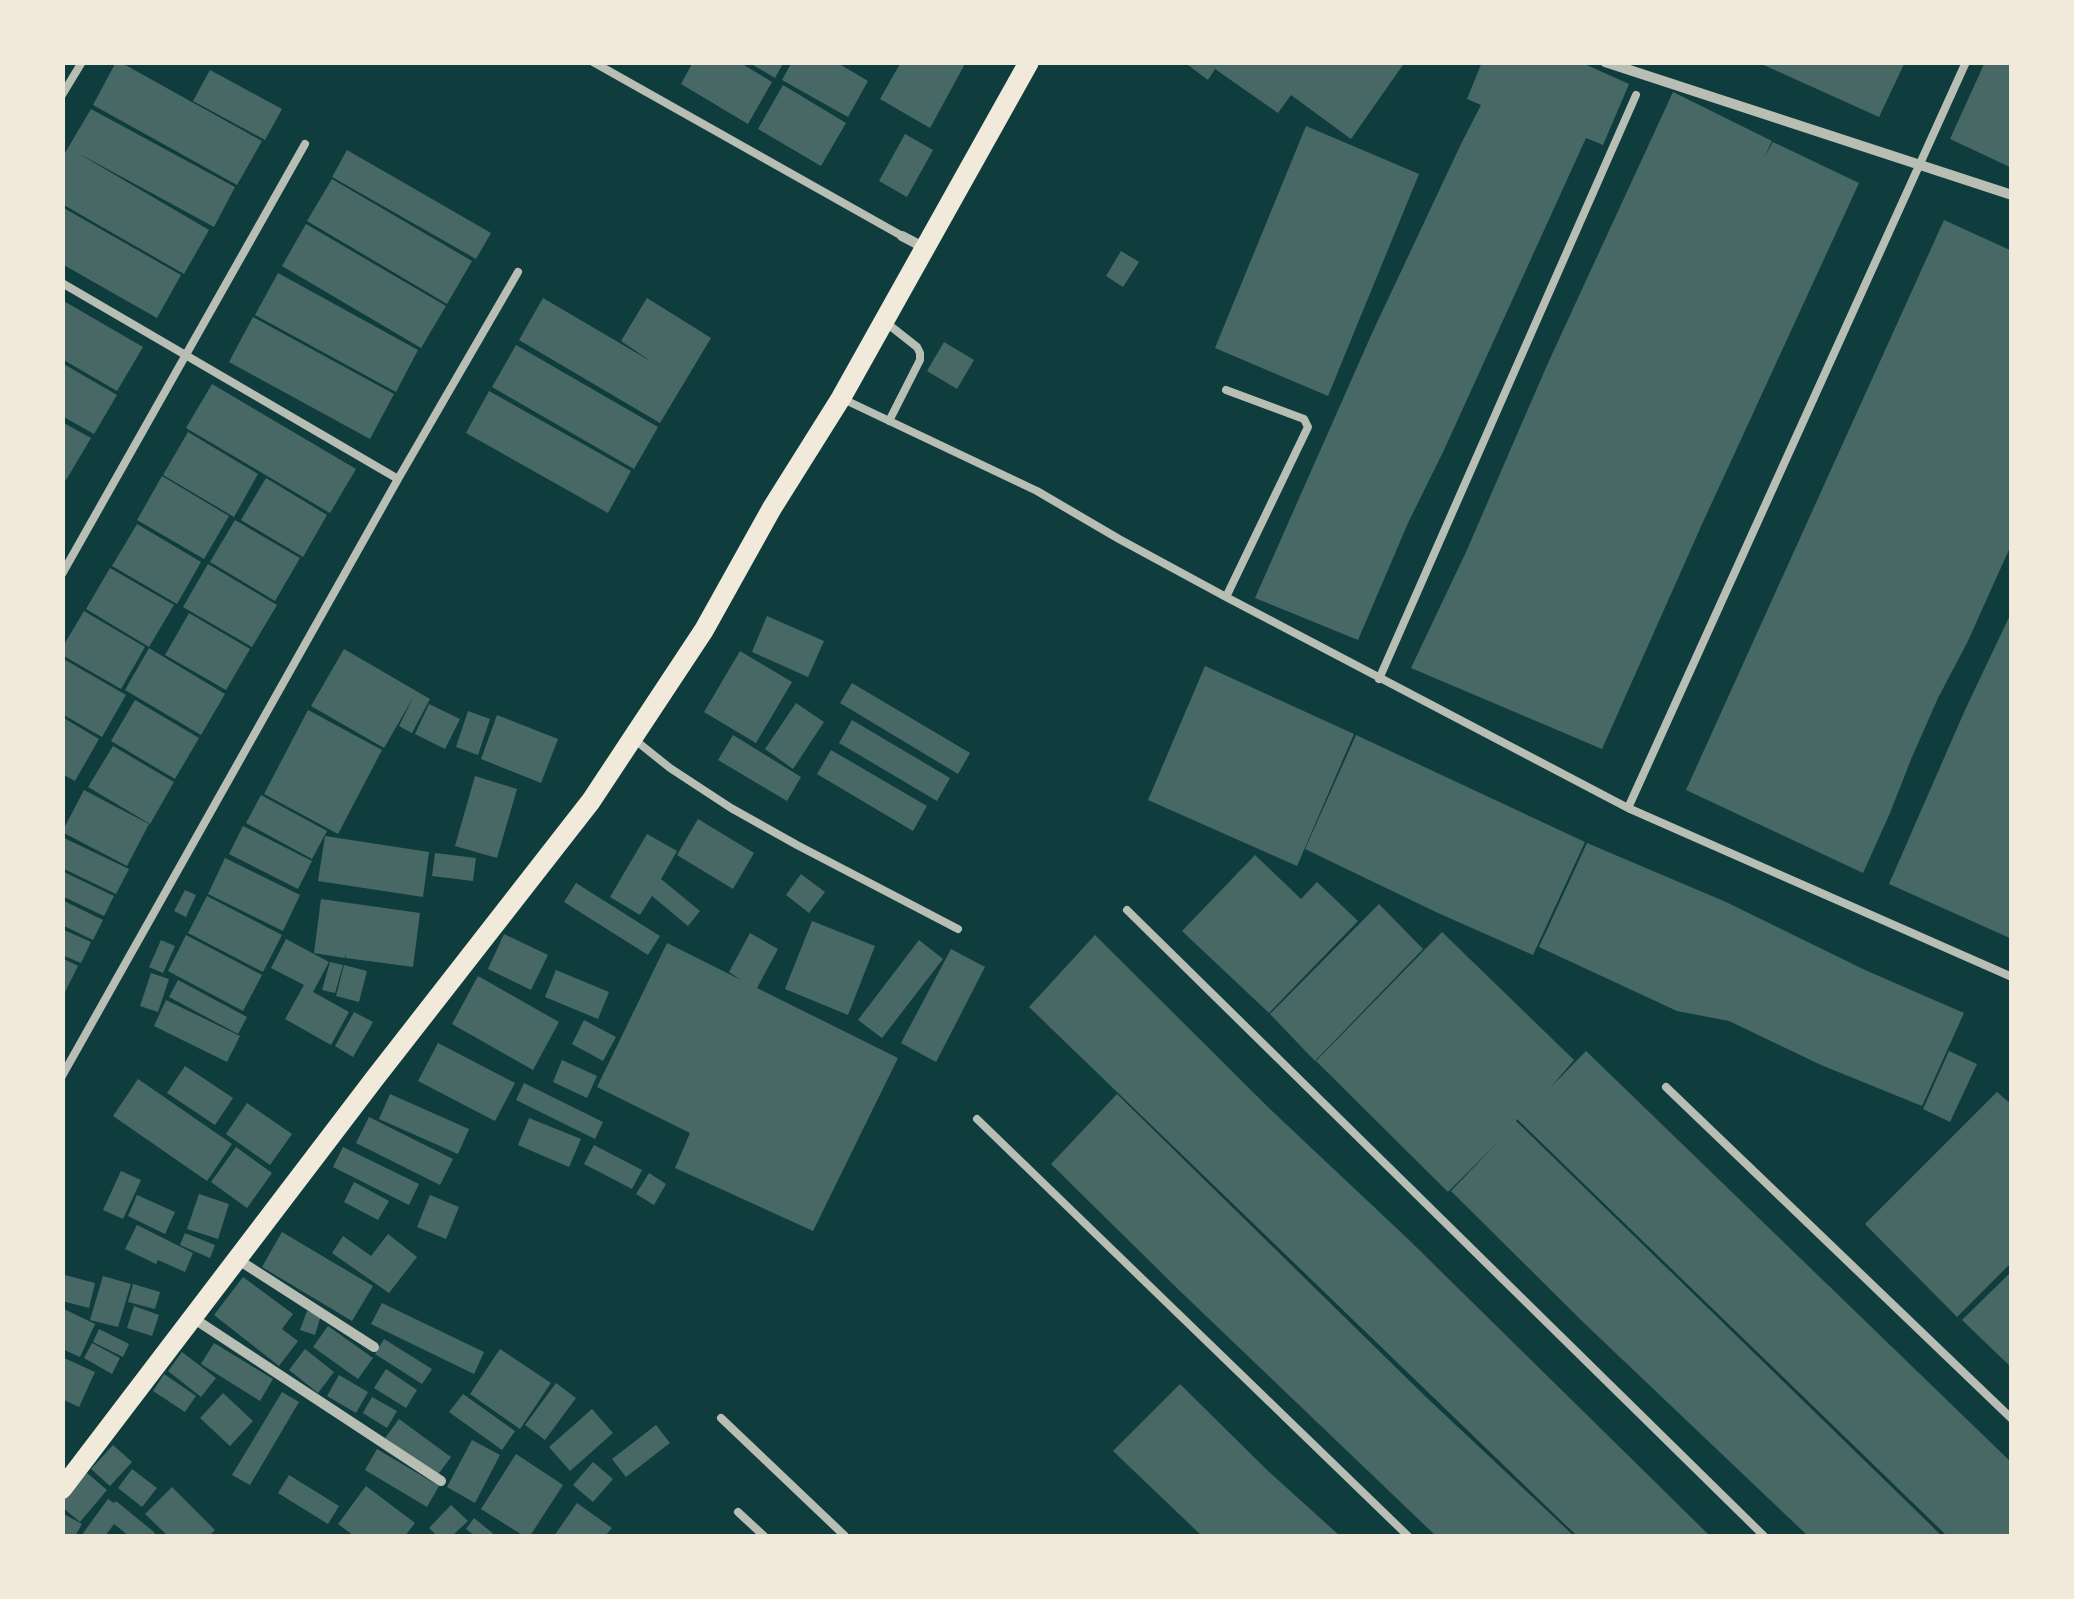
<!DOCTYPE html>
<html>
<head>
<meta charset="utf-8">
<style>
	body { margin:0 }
	#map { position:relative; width:2074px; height:1599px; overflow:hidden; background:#0f3d3e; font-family:"Open Sans",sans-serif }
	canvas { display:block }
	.frame { position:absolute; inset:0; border:65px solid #f1e9da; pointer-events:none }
</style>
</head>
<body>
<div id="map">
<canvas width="2074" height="1599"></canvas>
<div class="frame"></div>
</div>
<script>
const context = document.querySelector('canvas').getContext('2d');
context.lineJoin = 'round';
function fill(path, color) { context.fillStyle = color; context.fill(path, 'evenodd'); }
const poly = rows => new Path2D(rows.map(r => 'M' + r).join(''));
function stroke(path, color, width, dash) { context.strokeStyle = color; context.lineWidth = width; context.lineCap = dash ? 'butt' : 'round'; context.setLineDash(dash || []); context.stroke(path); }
fill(poly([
	[116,62,120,62,262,141,237,185,93,105],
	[693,62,739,62,772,82,748,124,681,84],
	[748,62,784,62,775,78],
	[792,62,836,62,868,81,848,117,782,80],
	[901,62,966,62,930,128,880,99],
	[1184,62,1405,62,1351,139,1291,95,1278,113,1215,69,1208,80],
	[1482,62,1580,62,1629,84,1603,145,1586,138,1444,450,1408,523,1358,640,1255,598,1373,331,1461,144,1481,105,1467,99],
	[1757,62,1905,62,1879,117],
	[1985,62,2012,62,2012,168,1950,139],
	[210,70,282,109,265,140,193,101],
	[783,85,846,123,821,166,758,129],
	[1673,92,1772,141,1764,158,1773,142,1859,183,1703,522,1602,749,1411,668,1466,552,1548,363],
	[91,109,235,187,214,227,76,152,209,230,184,274,62,204,62,158],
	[1306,126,1419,174,1328,396,1215,348],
	[905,134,933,150,907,197,879,181],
	[347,150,491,233,476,259,332,177],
	[332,179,472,261,447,304,307,221],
	[62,207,181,275,157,318,62,264],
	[1944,220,2012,251,2012,543,1967,643,1938,698,1912,757,1890,813,1863,873,1686,790],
	[306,224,446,306,421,348,282,266],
	[1121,251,1139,262,1123,287,1106,276],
	[278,273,418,350,396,392,255,315],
	[543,298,652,362,621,341,647,298,711,338,660,423,519,340],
	[62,300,143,347,117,391,62,359],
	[253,317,394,394,370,439,229,362],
	[944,342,974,360,957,389,927,371],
	[516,345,658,427,634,469,492,387],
	[62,363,117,395,94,434,62,416],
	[212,384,356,469,330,513,186,428],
	[489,391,631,471,608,513,466,433],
	[62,422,91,438,66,480,62,478],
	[188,432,258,474,234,517,163,475],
	[162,476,229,516,204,559,137,520],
	[266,478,327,515,303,557,241,520],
	[235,520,300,558,275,601,210,562],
	[137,524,201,562,177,604,112,566],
	[208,564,277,605,252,647,183,607],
	[110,568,174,605,149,647,86,609],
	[84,611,145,647,121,689,62,655,62,648],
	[2012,611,2012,939,1889,884,1965,710],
	[189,613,250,649,226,690,165,655],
	[767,616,824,641,808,677,752,652],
	[149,648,225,694,201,735,125,690],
	[344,649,430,699,412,733,399,726,414,696,384,748,311,706],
	[740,651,792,682,756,743,704,712],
	[62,658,126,695,102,737,62,714],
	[1205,666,1354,734,1297,866,1148,800],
	[852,683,970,753,958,774,840,703],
	[135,700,199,738,175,779,111,741],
	[796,703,824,722,793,769,765,749],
	[429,704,460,719,445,749,415,734],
	[308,710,382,750,338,834,264,794],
	[468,711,490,719,478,755,456,747],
	[497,715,558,739,541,783,481,759],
	[62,717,99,739,75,781,62,774],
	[852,720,950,778,937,801,839,743],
	[733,735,801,777,787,801,718,760],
	[1356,735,1585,842,1533,955,1438,913,1305,849],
	[113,746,174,782,150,824,88,787],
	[831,750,927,806,913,831,817,774],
	[475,776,517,789,497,858,455,846],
	[84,790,149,824,127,866,62,832],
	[261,795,327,831,312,859,246,823],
	[698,819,754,853,733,889,677,855],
	[243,826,312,861,298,889,229,854],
	[647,834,677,851,661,879,700,911,688,926,652,896,640,915,610,897],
	[325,836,429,852,423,897,318,881],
	[62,837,129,869,116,894,62,868],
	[1587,843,1726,902,1865,970,1964,1013,1922,1106,1821,1065,1729,1021,1677,1011,1539,947],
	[435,853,476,858,473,881,432,876],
	[1255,855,1301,899,1317,882,1358,921,1269,1013,1182,931],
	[225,858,300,895,283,931,208,894],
	[62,871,114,896,104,916,62,896],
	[801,874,825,892,809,913,786,895],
	[576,883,660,936,648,955,564,902],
	[185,890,196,895,186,917,174,911],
	[207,896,282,935,263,972,188,933],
	[321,899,420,913,413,967,346,958,346,954,345,958,314,953],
	[62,900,103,920,93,940,62,925],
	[1379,904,1423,949,1315,1061,1270,1014],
	[812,921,875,946,848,1015,785,989],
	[62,929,91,942,81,963,62,955],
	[1442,932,1574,1060,1550,1088,1586,1051,2012,1463,2012,1536,1947,1536,1517,1119,1516,1121,1942,1536,1808,1536,1584,1323,1451,1191,1499,1141,1448,1192,1316,1061],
	[750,933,778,949,757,988,898,1058,813,1231,675,1168,690,1133,597,1087,667,943,741,980,729,972],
	[504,934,548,955,531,990,488,969],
	[186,935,262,975,243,1011,168,971],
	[1095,935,1272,1111,1407,1238,1710,1536,1577,1536,1029,1007],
	[286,939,329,962,313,992,349,1012,331,1045,285,1019,304,985,271,968],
	[161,940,175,946,163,973,149,967],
	[919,940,943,959,882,1038,858,1020],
	[951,949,985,967,936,1062,901,1043],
	[62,958,78,966,62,998],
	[330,962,343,965,335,993,322,990],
	[344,965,367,971,359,1002,336,996],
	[556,970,609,992,598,1019,545,997],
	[151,973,169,979,158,1012,140,1006],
	[478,976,559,1022,533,1070,452,1024],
	[178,980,247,1017,238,1034,169,997],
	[166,1000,240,1036,227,1062,154,1026],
	[354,1012,373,1022,353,1057,335,1046],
	[584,1020,616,1037,603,1061,572,1044],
	[438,1043,515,1083,495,1121,418,1081],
	[1949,1051,1977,1064,1950,1122,1923,1109],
	[562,1060,597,1076,587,1098,553,1082],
	[185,1066,233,1098,215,1125,167,1093],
	[138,1079,232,1144,207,1181,113,1116],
	[524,1083,603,1122,595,1139,516,1100],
	[1997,1092,2012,1105,2012,1262,1957,1317,1865,1224],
	[390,1094,469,1129,458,1154,379,1119],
	[1117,1094,1426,1397,1574,1536,1436,1536,1182,1293,1051,1164],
	[247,1103,292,1134,270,1165,226,1134],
	[369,1117,453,1159,440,1185,356,1143],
	[529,1118,581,1139,569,1167,518,1145],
	[594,1145,642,1170,632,1189,584,1164],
	[236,1147,272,1173,247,1208,211,1182],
	[343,1147,419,1184,409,1205,333,1167],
	[121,1171,141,1180,123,1219,103,1210],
	[649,1173,666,1184,654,1205,636,1194],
	[354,1182,389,1201,378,1220,344,1202],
	[199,1194,229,1204,218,1239,187,1229],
	[137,1195,175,1212,165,1234,128,1216],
	[430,1195,459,1207,446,1239,417,1227],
	[137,1225,193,1253,185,1272,158,1260,156,1264,125,1249],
	[282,1232,373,1286,352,1321,262,1267],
	[185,1233,215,1245,210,1258,180,1245],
	[388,1234,417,1257,389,1293,332,1253,343,1236,371,1256],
	[2012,1271,2012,1368,1962,1320],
	[65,1275,95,1283,89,1308,62,1301],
	[103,1276,131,1284,118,1327,90,1320],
	[243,1277,293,1314,282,1329,298,1341,279,1366,214,1315],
	[133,1284,160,1292,155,1309,128,1302],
	[382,1303,484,1352,474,1374,371,1324],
	[134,1306,159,1315,152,1336,127,1328],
	[62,1308,95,1324,80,1357,62,1349],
	[307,1311,321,1315,315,1335,300,1330],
	[328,1326,373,1358,358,1379,313,1347],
	[99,1329,129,1344,123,1357,93,1342],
	[384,1339,432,1369,422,1384,375,1354],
	[92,1343,120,1358,112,1374,84,1358],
	[214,1343,273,1379,260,1401,201,1364],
	[305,1349,334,1372,318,1393,289,1370],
	[500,1349,551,1383,520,1429,470,1394],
	[182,1352,216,1378,201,1397,168,1371],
	[62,1357,95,1372,79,1407,62,1399],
	[386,1369,417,1390,406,1408,374,1388],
	[164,1374,196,1396,185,1412,153,1391],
	[339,1375,368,1392,356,1413,327,1396],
	[556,1383,576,1398,545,1440,525,1425],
	[1180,1384,1267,1470,1340,1536,1202,1536,1113,1451],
	[282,1392,299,1402,250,1485,232,1475],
	[223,1393,253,1421,230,1446,200,1418],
	[463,1394,515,1431,502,1450,449,1412],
	[372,1397,397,1411,387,1428,363,1413],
	[592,1409,613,1433,570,1471,549,1447],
	[399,1419,451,1457,437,1476,385,1438],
	[656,1425,670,1443,626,1477,612,1459],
	[472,1440,500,1455,475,1503,447,1487],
	[113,1445,132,1462,110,1486,91,1469],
	[377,1449,439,1486,427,1507,365,1470],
	[516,1454,563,1485,530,1536,524,1536,481,1509],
	[593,1462,613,1479,593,1502,573,1485],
	[132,1469,157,1488,142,1507,118,1488],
	[87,1473,107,1490,80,1522,62,1507,62,1502],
	[289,1475,339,1506,328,1524,278,1493],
	[366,1486,415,1523,405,1536,354,1536,338,1524],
	[172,1487,215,1530,209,1536,168,1536,145,1514],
	[108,1499,114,1503,116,1501,154,1532,156,1536,129,1536,114,1524,105,1536,81,1536],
	[577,1503,612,1528,605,1536,554,1536],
	[451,1505,468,1521,452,1536,437,1536,429,1528],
	[62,1513,82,1524,75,1536,62,1536],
	[474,1518,496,1536,475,1536,466,1529]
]), '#486865');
stroke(poly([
	[593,62,902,236],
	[1966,62,1628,808,2012,977],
	[62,95,82,62],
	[62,283,398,479,518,272],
	[884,321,917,347,920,353,920,360,889,421],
	[1226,390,1304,419,1308,427,1226,597],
	[841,398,1037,491,1119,539,1226,597,1628,808],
	[62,574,305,144],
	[1379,679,1636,95],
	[635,740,670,768,731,808,797,845,958,929],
	[1127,910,1764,1536],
	[62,1076,398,479],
	[1666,1087,2012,1419],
	[977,1119,1408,1536],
	[721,1418,845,1536],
	[738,1512,764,1536]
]), '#b8beb3', 8);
stroke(poly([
	[1605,62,2012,195],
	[902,236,925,248],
	[237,1259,374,1347],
	[193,1318,441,1481]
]), '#b8beb3', 10);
stroke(poly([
	[62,1489,375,1078,591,801,704,630,772,508,841,398,1029,62]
]), '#f1e9da', 20);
</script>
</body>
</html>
